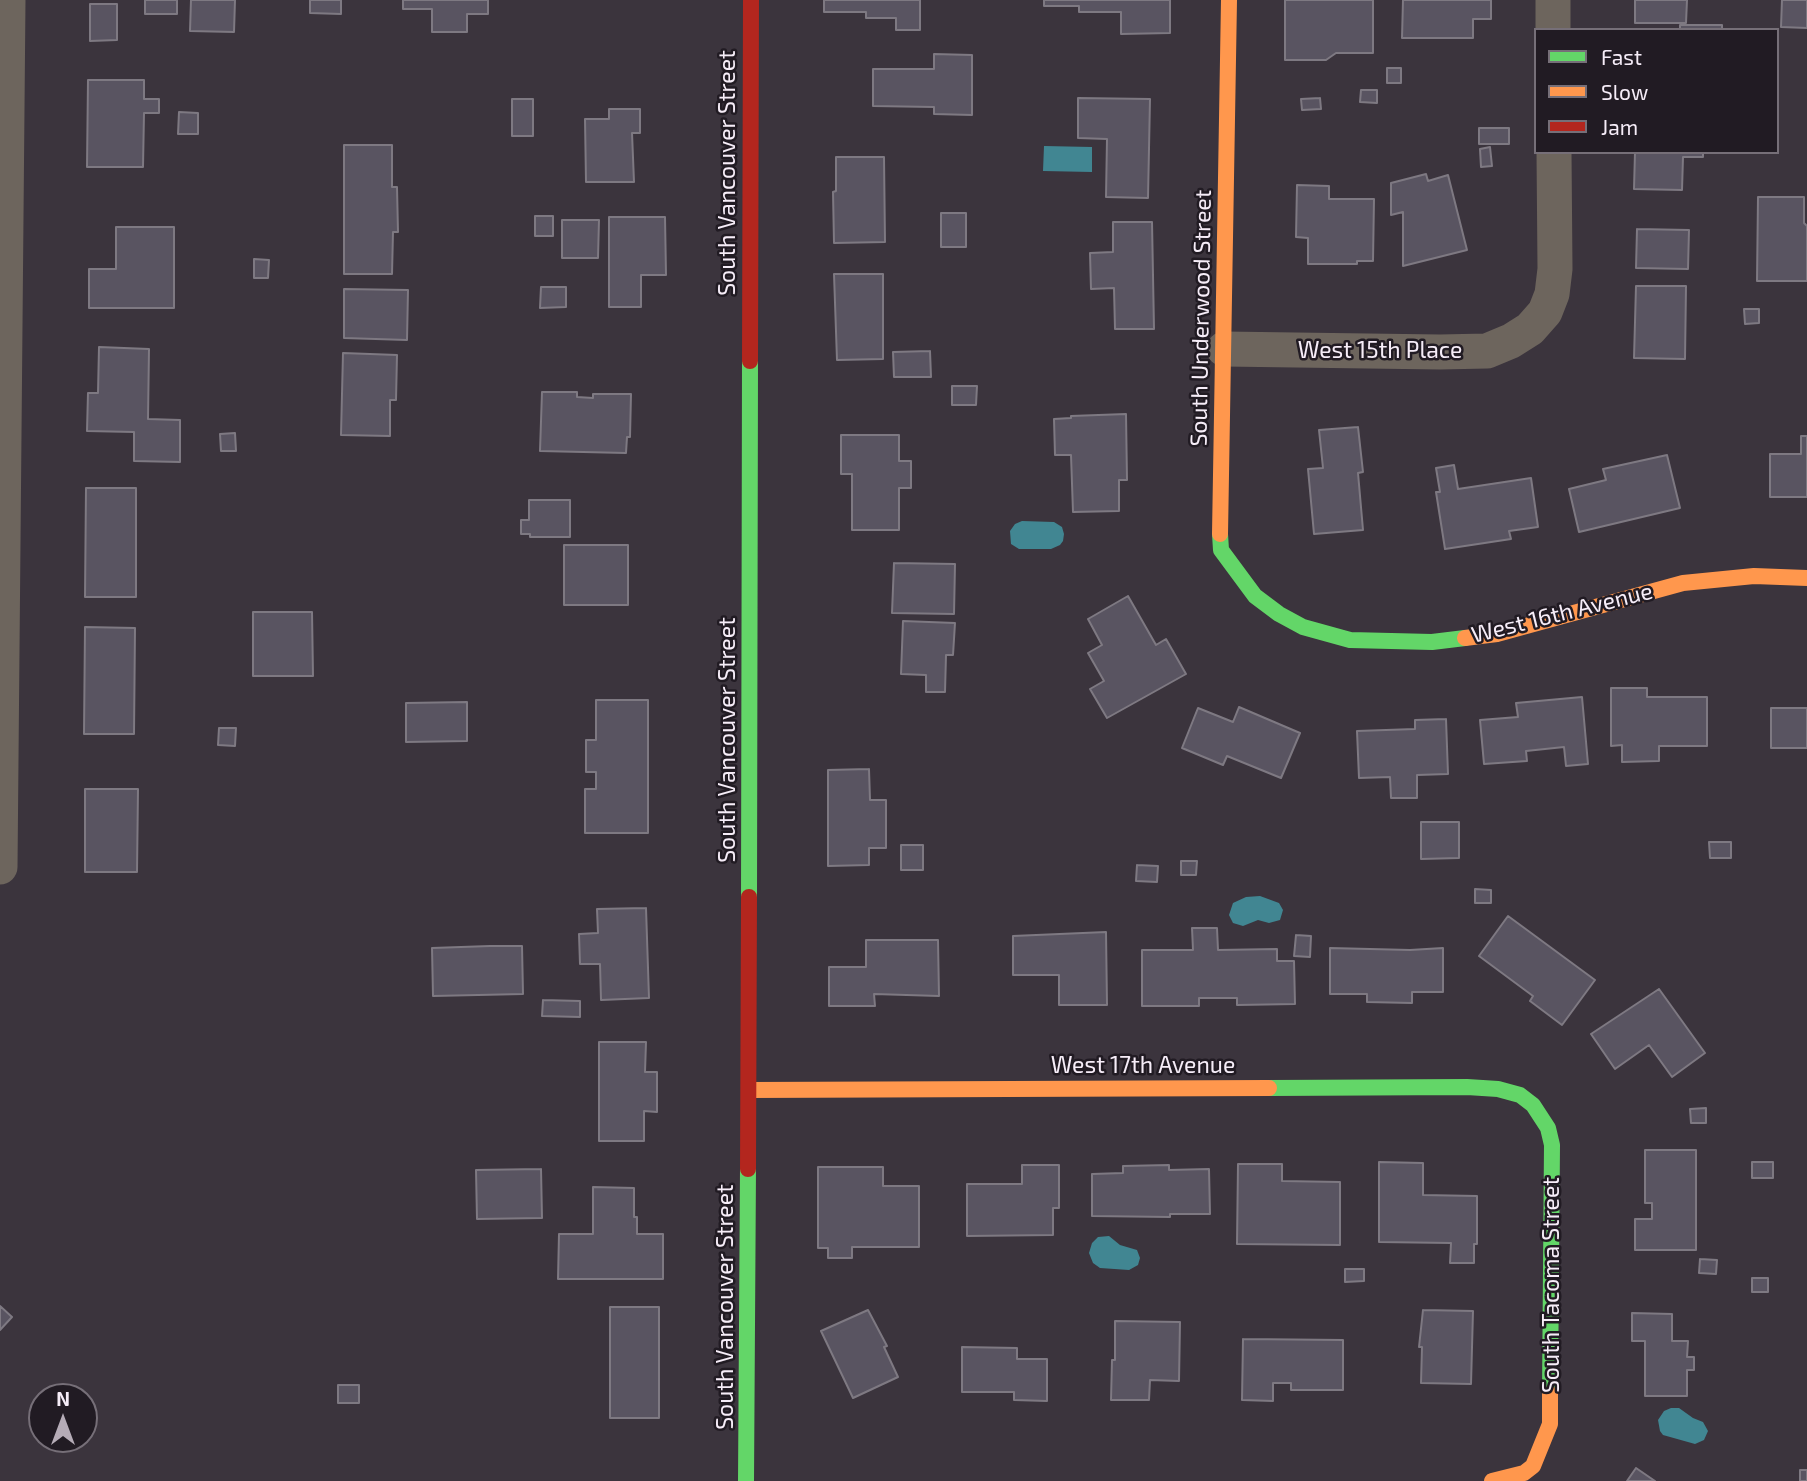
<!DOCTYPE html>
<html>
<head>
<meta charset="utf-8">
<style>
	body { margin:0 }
	#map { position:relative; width:1807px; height:1481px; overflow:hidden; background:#3b343d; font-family:"Exo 2",sans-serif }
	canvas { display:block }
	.legend { position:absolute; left:1534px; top:28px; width:245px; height:126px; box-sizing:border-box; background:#211b23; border:2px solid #766f78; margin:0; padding:9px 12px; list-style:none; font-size:21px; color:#f6edf8 }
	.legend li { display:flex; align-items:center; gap:14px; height:35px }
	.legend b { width:35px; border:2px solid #766f78 }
	.north { position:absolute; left:28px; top:1383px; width:70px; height:70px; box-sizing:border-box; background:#211b23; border:2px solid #766f78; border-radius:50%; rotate:0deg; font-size:19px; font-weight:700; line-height:28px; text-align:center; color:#f6edf8 }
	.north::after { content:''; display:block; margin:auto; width:24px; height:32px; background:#b5acb7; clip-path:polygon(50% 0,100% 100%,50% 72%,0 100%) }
</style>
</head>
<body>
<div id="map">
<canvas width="1807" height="1481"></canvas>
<ul class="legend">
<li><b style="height:9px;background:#63d668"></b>Fast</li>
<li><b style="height:9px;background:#ff974d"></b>Slow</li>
<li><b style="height:9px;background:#b3261e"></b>Jam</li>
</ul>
<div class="north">N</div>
</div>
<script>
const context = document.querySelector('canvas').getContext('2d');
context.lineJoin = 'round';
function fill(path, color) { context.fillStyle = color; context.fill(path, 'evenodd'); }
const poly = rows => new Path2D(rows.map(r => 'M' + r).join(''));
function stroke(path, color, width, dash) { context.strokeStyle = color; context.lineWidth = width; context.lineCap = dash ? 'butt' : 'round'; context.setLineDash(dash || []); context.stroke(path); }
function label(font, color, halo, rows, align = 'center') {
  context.font = font + ' "Exo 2",sans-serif'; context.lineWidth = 5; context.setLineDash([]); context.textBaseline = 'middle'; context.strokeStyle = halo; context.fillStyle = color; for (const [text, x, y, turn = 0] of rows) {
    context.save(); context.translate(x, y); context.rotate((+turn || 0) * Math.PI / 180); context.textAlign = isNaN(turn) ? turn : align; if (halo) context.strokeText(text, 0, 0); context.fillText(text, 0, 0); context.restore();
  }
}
fill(poly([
	[1044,146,1092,147,1092,172,1043,171],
	[1022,521,1054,522,1062,527,1064,534,1063,541,1060,545,1051,549,1019,549,1011,544,1010,531,1015,524],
	[1260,896,1279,903,1283,910,1280,920,1269,923,1258,920,1243,926,1233,923,1229,915,1233,903,1246,897],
	[1109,1236,1120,1245,1137,1250,1140,1258,1138,1265,1129,1270,1100,1268,1093,1263,1089,1253,1092,1243,1098,1237],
	[1671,1408,1679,1408,1693,1418,1703,1422,1708,1431,1704,1440,1695,1444,1663,1435,1660,1431,1658,1420,1664,1411]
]), '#418692');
const building = poly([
	[145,0,177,0,177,14,145,14,145,0],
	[191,0,235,0,234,32,190,31,191,0],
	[310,0,341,0,341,14,310,13,310,0],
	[403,0,488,0,488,14,467,14,467,32,432,32,432,9,403,9,403,0],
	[824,0,920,0,920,30,896,30,896,18,866,18,866,12,824,12,824,0],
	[1044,0,1170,0,1170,33,1121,34,1121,12,1079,12,1079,6,1044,6,1044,0],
	[1285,0,1373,0,1373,53,1336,53,1326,60,1285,60,1285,0],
	[1403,0,1491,0,1491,19,1473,19,1473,38,1402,38,1403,0],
	[1635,0,1687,0,1686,23,1635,23,1635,0],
	[1782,0,1807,0,1807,28,1781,27,1782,0],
	[90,4,117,4,117,40,90,41,90,4],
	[1680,25,1722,25,1722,30,1680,30,1680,25],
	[934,54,972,55,972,115,934,114,934,107,873,106,873,69,934,69,934,54],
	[1387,68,1401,68,1401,83,1387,83,1387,68],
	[88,80,144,80,144,99,159,99,159,113,144,113,143,167,87,167,88,80],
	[1361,90,1377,90,1377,103,1360,102,1361,90],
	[1078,98,1150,99,1148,198,1106,197,1107,139,1078,138,1078,98],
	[1320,98,1321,109,1302,110,1301,99,1320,98],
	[512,99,533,99,533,136,512,136,512,99],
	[609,109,640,109,640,133,632,133,634,182,586,182,585,119,609,119,609,109],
	[179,112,198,113,198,134,178,134,179,112],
	[1479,128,1509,128,1509,144,1479,144,1479,128],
	[344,145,392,145,392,187,397,187,398,232,393,232,392,274,344,274,344,145],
	[1490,147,1492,166,1481,167,1480,149,1490,147],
	[1635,152,1703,152,1703,157,1683,157,1682,190,1634,189,1635,152],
	[836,157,884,157,885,242,834,243,833,192,836,191,836,157],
	[1426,174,1428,181,1448,175,1467,250,1403,266,1403,212,1391,215,1391,183,1426,174],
	[1297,185,1329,186,1329,199,1374,199,1373,261,1357,261,1357,264,1308,264,1308,238,1296,237,1297,185],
	[1758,197,1804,197,1804,223,1807,226,1807,281,1757,281,1758,197],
	[941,213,966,213,966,247,941,247,941,213],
	[535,216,553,216,553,236,535,236,535,216],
	[609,217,665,217,666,275,641,275,641,307,609,307,609,217],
	[562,220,599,220,598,258,562,258,562,220],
	[1113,222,1152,222,1154,329,1115,329,1114,288,1091,289,1090,253,1113,252,1113,222],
	[116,227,174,227,174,308,89,308,89,269,116,269,116,227],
	[1637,229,1689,230,1688,269,1636,268,1637,229],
	[254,259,269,260,268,278,254,278,254,259],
	[834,274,883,274,883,359,837,360,834,274],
	[1636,286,1686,286,1685,359,1634,358,1636,286],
	[541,287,566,287,566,307,540,308,541,287],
	[344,289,408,290,407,340,344,338,344,289],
	[1744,309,1759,309,1759,323,1745,324,1744,309],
	[99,347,149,349,148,419,180,420,180,462,134,461,134,432,87,431,88,393,98,393,99,347],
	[930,351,931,377,894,377,893,352,930,351],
	[343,353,397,355,396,400,390,400,390,436,341,435,343,353],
	[952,386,977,386,976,405,952,405,952,386],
	[542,392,577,392,577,397,593,398,593,394,631,394,630,437,627,437,626,453,540,451,542,392],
	[1126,414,1127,480,1119,480,1119,511,1073,512,1071,455,1055,455,1054,419,1071,418,1071,416,1126,414],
	[1358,427,1363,472,1358,473,1363,530,1314,534,1308,469,1323,468,1319,430,1358,427],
	[235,433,236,451,221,451,220,434,235,433],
	[841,435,899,435,899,461,911,461,911,488,899,488,899,530,852,530,852,474,841,474,841,435],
	[1801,436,1807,436,1807,497,1770,497,1770,454,1801,454,1801,436],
	[1667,455,1680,508,1579,532,1569,489,1606,480,1603,469,1667,455],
	[1454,465,1458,489,1531,478,1538,527,1509,531,1511,539,1445,549,1436,492,1440,492,1436,468,1454,465],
	[86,488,136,488,136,597,85,597,86,488],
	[529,500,570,500,570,537,530,537,530,534,521,534,521,520,529,520,529,500],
	[564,545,628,545,628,605,564,605,564,545],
	[894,563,955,564,954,614,892,613,894,563],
	[1128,596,1156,645,1166,639,1186,674,1107,718,1090,689,1104,681,1088,653,1102,645,1088,619,1128,596],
	[253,612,312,612,313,676,253,676,253,612],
	[903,621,955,623,953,655,946,655,945,692,926,692,926,675,901,674,903,621],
	[85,627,135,628,134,734,84,734,85,627],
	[1611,688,1647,688,1647,697,1707,697,1707,746,1659,746,1659,761,1622,762,1622,745,1611,746,1611,688],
	[1582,697,1588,764,1566,766,1564,747,1526,751,1527,761,1484,764,1480,720,1518,717,1516,703,1582,697],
	[596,700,648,700,648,833,585,833,585,789,596,789,596,772,586,772,586,740,596,740,596,700],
	[467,702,467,741,406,742,406,703,467,702],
	[1239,707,1300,733,1281,778,1227,756,1223,765,1182,748,1198,708,1233,722,1239,707],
	[1771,708,1807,708,1807,748,1771,748,1771,708],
	[1446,719,1448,774,1417,775,1417,798,1391,798,1390,777,1359,778,1357,731,1415,729,1415,720,1446,719],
	[219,728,236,728,235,746,218,745,219,728],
	[869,769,870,800,886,800,886,848,869,848,869,865,828,866,828,770,869,769],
	[85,789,138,789,137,872,85,872,85,789],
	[1421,822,1459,822,1459,858,1421,859,1421,822],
	[1709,842,1731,842,1731,858,1710,858,1709,842],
	[901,845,923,845,923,870,901,870,901,845],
	[1181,861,1197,861,1196,875,1181,875,1181,861],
	[1137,865,1158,866,1157,882,1136,881,1137,865],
	[1475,889,1491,890,1491,903,1475,903,1475,889],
	[646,908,649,998,601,1000,600,964,580,964,579,934,598,933,597,909,646,908],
	[1508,916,1595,980,1562,1025,1530,1001,1533,996,1479,956,1508,916],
	[1192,928,1217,928,1218,950,1277,949,1277,961,1294,961,1295,1004,1237,1005,1237,998,1199,998,1199,1006,1142,1006,1142,950,1193,950,1192,928],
	[1106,932,1107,1005,1059,1005,1059,975,1013,975,1013,936,1106,932],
	[1296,935,1311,936,1310,957,1294,956,1296,935],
	[866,940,938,940,939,996,874,994,875,1006,829,1006,829,967,866,967,866,940],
	[490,946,522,946,523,994,433,996,432,948,490,946],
	[1330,948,1410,950,1443,948,1443,992,1412,992,1412,1003,1367,1002,1367,994,1330,994,1330,948],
	[1659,989,1705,1053,1672,1077,1649,1045,1615,1069,1591,1034,1659,989],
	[543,1000,580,1001,580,1017,542,1016,543,1000],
	[599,1042,646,1042,645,1072,657,1072,657,1112,644,1111,644,1141,599,1141,599,1042],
	[1706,1108,1706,1123,1691,1123,1690,1109,1706,1108],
	[1645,1150,1696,1150,1696,1250,1635,1250,1635,1219,1652,1219,1652,1203,1645,1203,1645,1150],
	[1379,1162,1423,1163,1423,1195,1477,1196,1477,1244,1474,1244,1474,1263,1450,1263,1451,1243,1379,1242,1379,1162],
	[1752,1162,1773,1162,1773,1178,1752,1178,1752,1162],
	[1238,1164,1282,1164,1282,1181,1340,1182,1340,1245,1237,1244,1238,1164],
	[1022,1165,1059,1165,1059,1208,1053,1208,1053,1235,967,1236,967,1184,1022,1184,1022,1165],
	[1169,1165,1169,1170,1209,1169,1210,1214,1170,1214,1170,1217,1092,1216,1092,1174,1123,1173,1123,1166,1169,1165],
	[818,1167,883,1167,883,1186,919,1186,919,1247,852,1247,852,1258,828,1258,828,1248,818,1248,818,1167],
	[541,1169,542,1218,477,1219,476,1170,541,1169],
	[593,1187,634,1188,634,1217,637,1217,637,1234,663,1234,663,1279,558,1279,559,1234,593,1234,593,1187],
	[1700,1259,1717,1260,1716,1274,1699,1273,1700,1259],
	[1345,1269,1364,1269,1364,1281,1345,1282,1345,1269],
	[1752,1278,1768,1278,1768,1292,1752,1292,1752,1278],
	[0,1306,12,1317,0,1330,0,1306],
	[610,1307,659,1307,659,1418,610,1418,610,1307],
	[868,1310,887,1346,884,1347,898,1377,853,1398,821,1331,868,1310],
	[1423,1310,1473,1311,1471,1384,1421,1383,1422,1347,1419,1347,1423,1310],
	[1632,1313,1672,1314,1672,1341,1688,1341,1687,1357,1694,1357,1694,1370,1687,1370,1687,1396,1645,1396,1645,1341,1632,1341,1632,1313],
	[1115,1321,1180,1322,1179,1381,1150,1380,1149,1400,1111,1400,1112,1360,1115,1360,1115,1321],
	[1243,1339,1343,1340,1343,1390,1291,1390,1291,1383,1273,1383,1273,1401,1242,1400,1243,1339],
	[962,1347,1017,1348,1017,1359,1047,1359,1047,1401,1014,1400,1014,1392,962,1392,962,1347],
	[338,1385,359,1385,359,1403,338,1403,338,1385],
	[1636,1468,1655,1481,1627,1481,1636,1468],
	[1800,1470,1807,1470,1807,1481,1800,1481,1800,1470]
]);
fill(building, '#595461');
stroke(building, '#7e7982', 2);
stroke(poly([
	[1553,0,1553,30],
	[1224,349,1440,352,1487,351,1511,341,1530,329,1545,312,1552,294,1555,269,1554,152],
	[0,867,8,0]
]), '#6d655d', 35);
stroke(poly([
	[1220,534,1221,550,1255,596,1279,614,1303,627,1350,640,1432,642,1465,638],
	[749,897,750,361],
	[1269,1088,1467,1087,1498,1089,1520,1095,1533,1105,1548,1128,1552,1145,1550,1394],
	[746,1481,748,1169]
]), '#63d668', 16);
stroke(poly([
	[1220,534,1229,0],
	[1465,638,1497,634,1683,583,1754,576,1807,578],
	[749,1090,1269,1088],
	[1492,1481,1524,1473,1533,1466,1550,1424,1550,1394]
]), '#ff974d', 16);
stroke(poly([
	[750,361,751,0],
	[748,1169,749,897]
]), '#b3261e', 16);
label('23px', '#f6edf8', '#211b23', [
	["South Vancouver Street",727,173,-90],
	["South Underwood Street",1201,318,-89],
	["West 15th Place",1380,350],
	["West 16th Avenue",1562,613,-14],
	["South Vancouver Street",727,740,-90],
	["West 17th Avenue",1143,1065],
	["South Tacoma Street",1551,1285,-90],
	["South Vancouver Street",725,1307,-90]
]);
</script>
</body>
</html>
